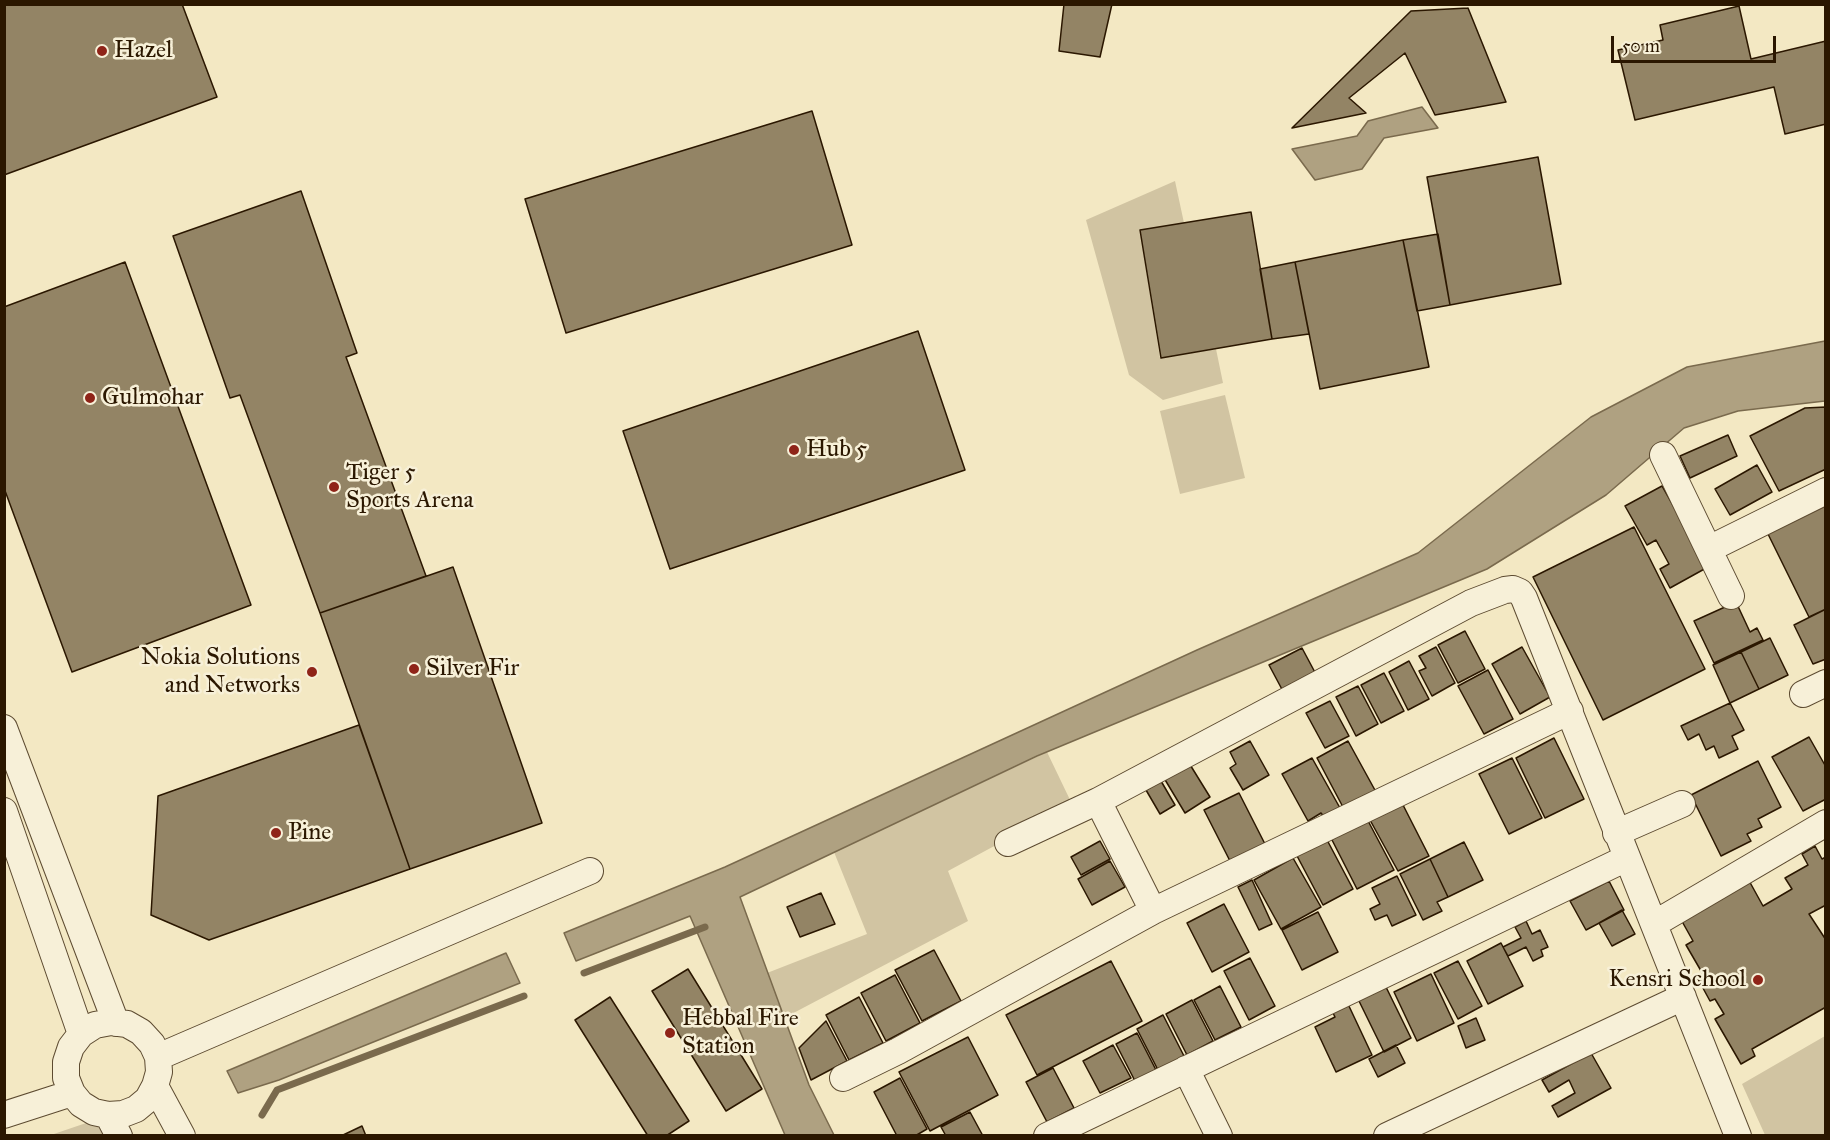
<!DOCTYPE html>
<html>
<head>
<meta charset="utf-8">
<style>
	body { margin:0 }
	#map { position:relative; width:1830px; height:1140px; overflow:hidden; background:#f3e8c3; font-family:"IM FELL Great Primer",serif }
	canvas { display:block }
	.frame { position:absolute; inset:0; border:6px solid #2b1700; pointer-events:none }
	.scale { position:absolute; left:1611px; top:36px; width:165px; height:27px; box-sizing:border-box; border:3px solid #2b1700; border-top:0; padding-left:8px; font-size:18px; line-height:21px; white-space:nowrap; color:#2b1700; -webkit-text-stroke:4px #f7f0d8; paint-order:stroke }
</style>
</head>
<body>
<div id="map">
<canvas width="1830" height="1140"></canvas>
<div class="frame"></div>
<div class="scale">50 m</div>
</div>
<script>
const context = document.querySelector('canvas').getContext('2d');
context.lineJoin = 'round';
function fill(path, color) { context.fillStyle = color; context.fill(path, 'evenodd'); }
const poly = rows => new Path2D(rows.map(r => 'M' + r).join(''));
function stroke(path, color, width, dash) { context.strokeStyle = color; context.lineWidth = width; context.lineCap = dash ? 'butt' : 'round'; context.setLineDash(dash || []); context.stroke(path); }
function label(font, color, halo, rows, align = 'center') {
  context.font = font + ' "IM FELL Great Primer",serif'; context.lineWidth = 5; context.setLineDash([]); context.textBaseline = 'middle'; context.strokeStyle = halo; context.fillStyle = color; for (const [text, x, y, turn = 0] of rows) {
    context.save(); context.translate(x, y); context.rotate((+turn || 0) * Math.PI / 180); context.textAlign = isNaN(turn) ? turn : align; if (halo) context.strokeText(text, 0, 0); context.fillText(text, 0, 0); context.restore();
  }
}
fill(poly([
	[1175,181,1184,223,1140,231,1160,358,1216,349,1223,383,1163,400,1129,375,1086,220],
	[1225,395,1245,478,1180,494,1160,411],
	[1047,752,1072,804,948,871,968,921,784,1018,767,973,867,934,834,852],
	[1825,1036,1825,1135,1765,1135,1742,1084],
	[95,1120,105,1135,48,1136]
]), '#d1c4a2');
const water = poly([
	[1422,107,1438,128,1384,138,1362,169,1315,180,1292,149,1357,136,1368,121,1422,107],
	[1825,341,1825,401,1738,411,1684,428,1606,495,1487,569,1037,756,740,897,809,1085,834,1135,785,1135,690,916,576,961,564,933,725,867,1197,650,1418,553,1591,417,1687,367,1825,341],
	[506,953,520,983,279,1080,238,1093,227,1071,506,953]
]);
fill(water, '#afa181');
stroke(water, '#7a6a4d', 1.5);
stroke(poly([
	[584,973,705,927],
	[262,1115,277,1090,524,996]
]), '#7a6a4d', 7);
const building = poly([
	[4,4,182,4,217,97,4,175,4,4],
	[1064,4,1112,4,1100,57,1059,51,1064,4],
	[1739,6,1751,59,1826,41,1826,124,1785,134,1774,87,1635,120,1618,50,1663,40,1660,25,1739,6],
	[1468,8,1506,102,1435,115,1405,53,1349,98,1366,113,1292,128,1411,11,1468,8],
	[812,111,852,245,566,333,525,199,812,111],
	[1538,157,1561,284,1450,305,1427,177,1538,157],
	[301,191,357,353,346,357,426,576,320,613,240,395,230,398,173,236,301,191],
	[1251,212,1272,339,1161,358,1140,230,1251,212],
	[1438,234,1450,305,1417,311,1403,240,1438,234],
	[1403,240,1429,367,1320,389,1295,262,1403,240],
	[125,262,251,605,72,672,4,488,4,307,125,262],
	[1295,262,1309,334,1272,339,1260,269,1295,262],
	[918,331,965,470,670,569,623,431,918,331],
	[1826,407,1826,469,1779,491,1750,436,1805,408,1826,407],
	[1728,435,1737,456,1690,478,1680,456,1728,435],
	[1757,465,1772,492,1730,515,1715,489,1757,465],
	[1662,486,1708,567,1670,588,1660,569,1669,564,1656,540,1647,545,1625,506,1662,486],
	[1826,501,1826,609,1809,617,1766,530,1826,501],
	[1634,527,1705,669,1603,720,1533,577,1634,527],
	[453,567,542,823,410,869,320,613,453,567],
	[1736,602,1750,632,1757,628,1763,640,1714,663,1694,621,1736,602],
	[1826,609,1826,659,1813,664,1794,625,1826,609],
	[1465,631,1485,669,1458,683,1438,645,1465,631],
	[1770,638,1788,675,1759,689,1741,652,1770,638],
	[1436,647,1455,683,1432,696,1419,671,1426,668,1419,656,1436,647],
	[1522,647,1550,697,1520,714,1492,664,1522,647],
	[1302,648,1318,678,1285,695,1269,665,1302,648],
	[1741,652,1759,689,1730,703,1713,665,1741,652],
	[1409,661,1429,699,1408,710,1389,672,1409,661],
	[1488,670,1513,719,1484,734,1458,686,1488,670],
	[1384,673,1404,711,1381,723,1361,685,1384,673],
	[1358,686,1378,724,1356,736,1336,697,1358,686],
	[1330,701,1349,736,1325,748,1306,713,1330,701],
	[1730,703,1744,730,1732,736,1738,749,1719,758,1714,746,1706,750,1699,734,1688,740,1681,726,1730,703],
	[359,725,410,869,209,940,151,915,158,796,359,725],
	[1809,737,1826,767,1826,799,1803,811,1772,757,1809,737],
	[1554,738,1584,799,1545,818,1516,758,1554,738],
	[1250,741,1269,775,1243,790,1230,768,1236,764,1230,752,1250,741],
	[1348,741,1376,792,1344,809,1317,758,1348,741],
	[1312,758,1340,808,1324,817,1321,813,1308,821,1282,774,1312,758],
	[1512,758,1542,818,1509,834,1479,774,1512,758],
	[1758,761,1781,807,1758,819,1762,827,1747,834,1751,841,1721,856,1691,795,1758,761],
	[1189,763,1210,797,1185,813,1164,778,1189,763],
	[1161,781,1175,805,1160,814,1146,790,1161,781],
	[1239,793,1266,846,1230,861,1204,810,1239,793],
	[1402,803,1429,856,1398,871,1370,820,1402,803],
	[1366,817,1394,870,1357,889,1330,836,1366,817],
	[1326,838,1353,889,1323,905,1296,854,1326,838],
	[1100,841,1110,859,1081,875,1071,857,1100,841],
	[1464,842,1483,880,1448,897,1430,859,1464,842],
	[1815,846,1822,859,1826,857,1826,905,1809,914,1826,940,1826,1007,1752,1049,1755,1056,1741,1064,1715,1019,1724,1014,1715,999,1710,1001,1698,979,1704,976,1686,945,1693,941,1679,916,1747,877,1763,906,1792,889,1785,878,1808,865,1802,854,1815,846],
	[1293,858,1321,907,1281,929,1254,880,1293,858],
	[1430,859,1448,897,1437,902,1442,911,1423,920,1400,874,1430,859],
	[1110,861,1125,887,1092,905,1078,879,1110,861],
	[1397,876,1416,915,1392,926,1387,915,1375,920,1370,909,1380,904,1372,888,1397,876],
	[1252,880,1272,924,1259,930,1238,887,1252,880],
	[1609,881,1624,910,1586,930,1570,901,1609,881],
	[821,893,835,924,800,937,787,907,821,893],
	[1224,904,1249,952,1212,972,1187,923,1224,904],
	[1622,910,1635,934,1612,946,1599,923,1622,910],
	[1318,912,1338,952,1302,970,1282,930,1318,912],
	[1526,921,1532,934,1540,930,1548,947,1541,950,1543,956,1533,961,1526,947,1508,956,1503,947,1521,938,1515,927,1526,921],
	[1501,943,1523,986,1488,1004,1467,961,1501,943],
	[934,950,961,1001,922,1021,895,970,934,950],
	[1250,958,1275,1006,1249,1020,1224,971,1250,958],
	[1111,961,1142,1021,1037,1075,1006,1015,1111,961],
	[1458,961,1482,1006,1458,1019,1434,973,1458,961],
	[688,969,762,1089,726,1111,652,991,688,969],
	[1431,974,1454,1023,1417,1041,1394,992,1431,974],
	[895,975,920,1023,886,1041,861,993,895,975],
	[1385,985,1411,1038,1384,1052,1358,999,1385,985],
	[1220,986,1241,1027,1215,1040,1194,1000,1220,986],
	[610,997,689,1121,666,1136,648,1136,575,1020,610,997],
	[859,997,883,1043,849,1060,826,1015,859,997],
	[1192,1000,1213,1041,1187,1055,1166,1014,1192,1000],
	[1348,1004,1372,1055,1336,1072,1315,1027,1335,1017,1332,1011,1348,1004],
	[1163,1015,1184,1056,1158,1070,1137,1029,1163,1015],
	[1476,1018,1485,1040,1466,1048,1458,1026,1476,1018],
	[826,1021,847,1061,811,1080,799,1048,826,1021],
	[1137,1033,1156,1070,1135,1081,1116,1044,1137,1033],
	[968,1037,998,1095,930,1131,899,1072,968,1037],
	[1113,1045,1131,1078,1100,1093,1083,1061,1113,1045],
	[1396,1045,1405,1063,1378,1077,1369,1059,1396,1045],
	[1591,1053,1611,1088,1558,1117,1552,1106,1575,1093,1569,1080,1549,1092,1542,1080,1591,1053],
	[1053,1068,1074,1108,1047,1122,1026,1082,1053,1068],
	[900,1078,927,1129,915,1136,897,1136,874,1092,900,1078],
	[970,1112,983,1136,946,1136,941,1127,970,1112],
	[362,1126,366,1136,341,1136,362,1126]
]);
fill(building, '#938465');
stroke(building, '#2b1700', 1.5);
const minor = poly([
	[1663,455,1731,596],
	[1709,549,1826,491],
	[1803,694,1826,683],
	[4,728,116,1023],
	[4,811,81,1034],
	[1616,833,1682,804],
	[1008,843,1098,801],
	[1153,911,1098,801,1471,603,1505,590,1513,589,1520,592,1524,598,1738,1136],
	[1654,924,1826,823],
	[158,1057,590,871],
	[1186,1069,1219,1136],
	[843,1078,898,1051,1153,911,1570,711],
	[155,1086,182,1136],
	[4,1115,72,1093],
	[108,1115,123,1114,136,1109,148,1099,155,1086,159,1072,158,1057,152,1044,141,1032,127,1024,111,1022,95,1025,81,1034,71,1047,66,1062,66,1078,72,1093,81,1104,94,1112,108,1115,119,1136],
	[1047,1136,1627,858],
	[1387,1136,1683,997]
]);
stroke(minor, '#5d4b31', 28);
stroke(minor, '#f7f0d8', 26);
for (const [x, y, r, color] of [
	[102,51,6,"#8f2418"],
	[90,398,6,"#8f2418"],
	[794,450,6,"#8f2418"],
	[334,487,6,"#8f2418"],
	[414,669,6,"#8f2418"],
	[312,672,6,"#8f2418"],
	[276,833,6,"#8f2418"],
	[1758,980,6,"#8f2418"],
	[670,1033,6,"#8f2418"]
]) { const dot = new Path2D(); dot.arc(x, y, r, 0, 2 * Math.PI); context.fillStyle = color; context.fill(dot); stroke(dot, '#f7f0d8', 2); }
label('24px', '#2b1700', '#f7f0d8', [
	["Hazel",114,51],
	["Gulmohar",102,398],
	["Hub 5",806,450],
	["Tiger 5",346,473],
	["Sports Arena",346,501],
	["Nokia Solutions",300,658,"right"],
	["and Networks",300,686,"right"],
	["Silver Fir",426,669],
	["Pine",288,833],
	["Kensri School",1746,980,"right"],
	["Hebbal Fire",682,1019],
	["Station",682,1047]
], 'left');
</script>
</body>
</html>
